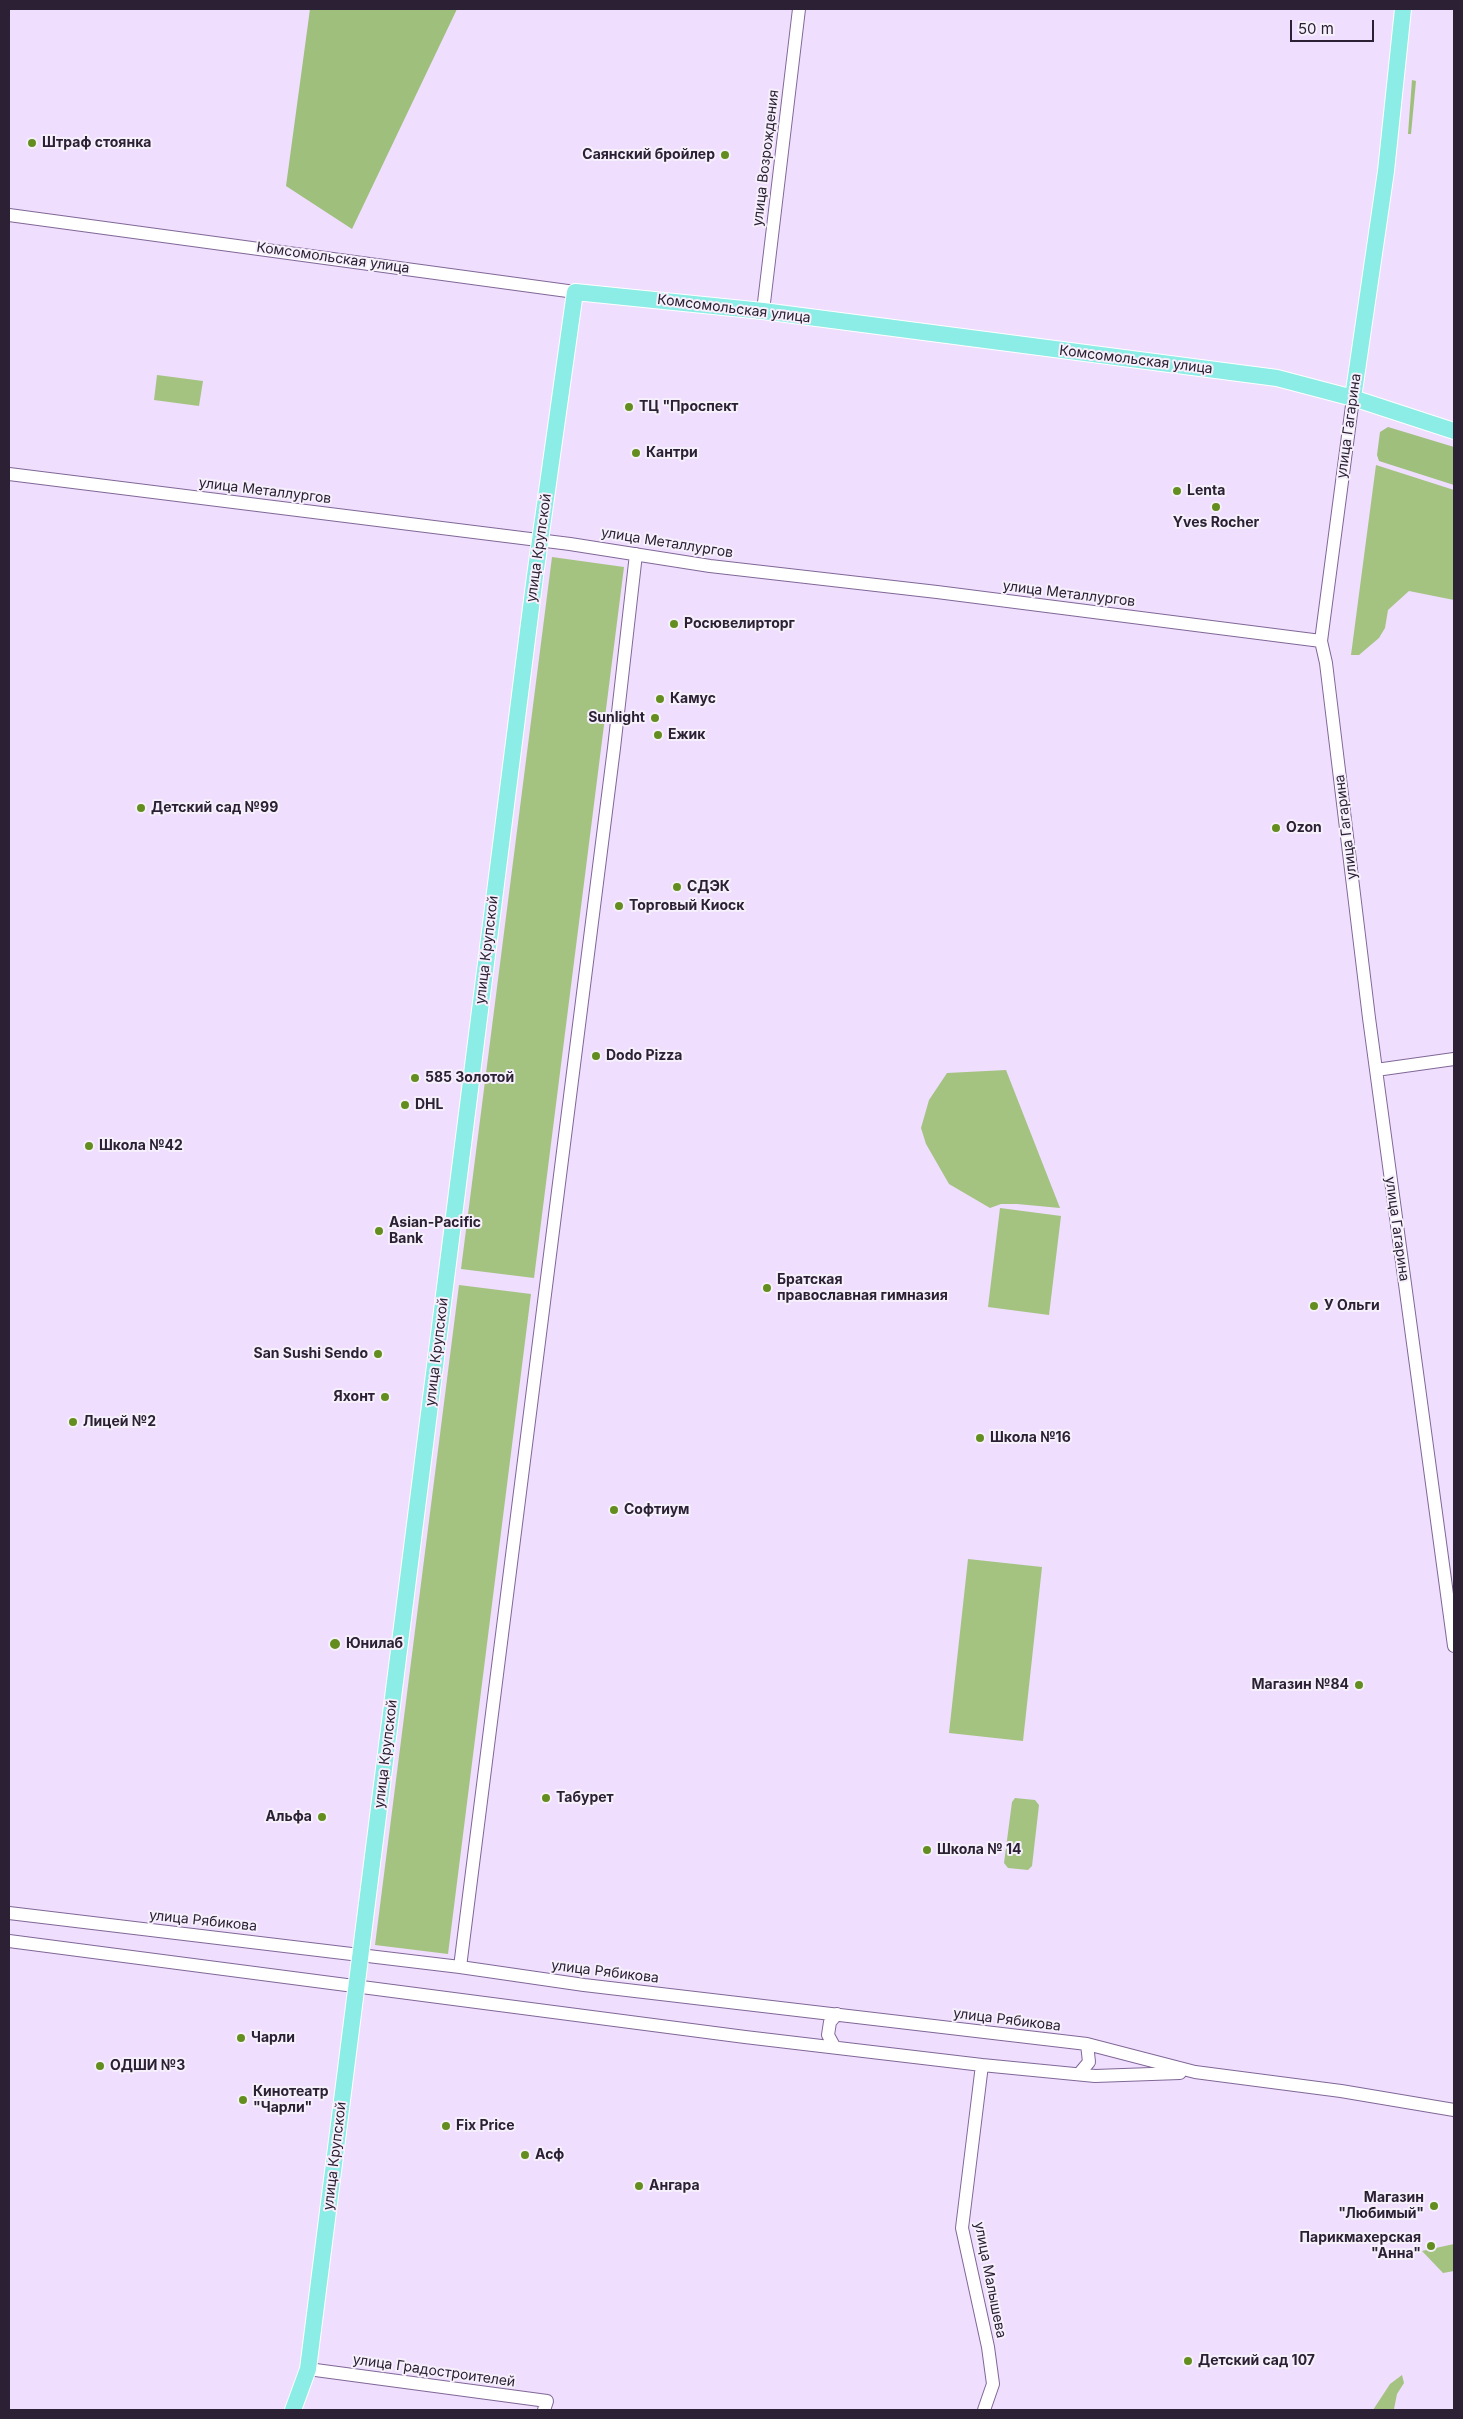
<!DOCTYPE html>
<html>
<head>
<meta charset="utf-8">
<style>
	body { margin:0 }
	#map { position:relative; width:1463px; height:2419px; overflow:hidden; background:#efdefe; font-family:Inter,sans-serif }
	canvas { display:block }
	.frame { position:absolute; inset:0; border:10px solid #2b2034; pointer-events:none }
	.scale { position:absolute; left:1290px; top:20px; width:84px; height:22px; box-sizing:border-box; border:2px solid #2b2034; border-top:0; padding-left:6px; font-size:15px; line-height:18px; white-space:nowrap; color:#2b2034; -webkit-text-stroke:4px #f6f0fb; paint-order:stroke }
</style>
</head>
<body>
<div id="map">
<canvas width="1463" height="2419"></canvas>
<div class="frame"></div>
<div class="scale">50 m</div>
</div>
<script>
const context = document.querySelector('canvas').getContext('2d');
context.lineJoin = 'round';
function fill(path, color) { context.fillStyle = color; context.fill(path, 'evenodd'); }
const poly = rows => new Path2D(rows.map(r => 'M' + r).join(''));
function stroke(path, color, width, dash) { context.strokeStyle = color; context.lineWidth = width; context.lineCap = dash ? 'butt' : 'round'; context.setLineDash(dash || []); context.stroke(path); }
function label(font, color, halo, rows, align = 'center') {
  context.font = font + ' Inter,sans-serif'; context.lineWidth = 4; context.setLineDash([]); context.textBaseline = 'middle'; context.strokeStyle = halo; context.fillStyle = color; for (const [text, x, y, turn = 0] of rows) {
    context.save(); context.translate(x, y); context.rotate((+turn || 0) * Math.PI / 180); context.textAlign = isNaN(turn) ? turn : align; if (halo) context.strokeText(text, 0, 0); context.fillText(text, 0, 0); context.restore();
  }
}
fill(poly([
	[157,375,203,381,199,406,154,400],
	[1376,465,1454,490,1454,600,1409,591,1388,610,1385,628,1379,638,1359,655,1351,655],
	[552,557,624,567,534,1278,461,1269],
	[1006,1070,1060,1208,1017,1204,1001,1204,990,1208,949,1184,926,1144,921,1128,929,1100,947,1073],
	[1000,1208,1061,1216,1049,1315,988,1307],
	[459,1285,531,1294,448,1954,375,1945],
	[968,1559,1042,1567,1023,1741,949,1733],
	[1015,1798,1035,1800,1039,1805,1032,1866,1028,1870,1008,1868,1004,1863,1012,1802],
	[1454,2244,1454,2271,1443,2273,1422,2251],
	[1402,2375,1404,2383,1397,2394,1394,2409,1373,2410,1390,2384]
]), '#a4c381');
fill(poly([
	[310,9,457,9,352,229,286,186],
	[1412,80,1416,81,1411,134,1408,134],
	[1388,427,1454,447,1454,485,1379,461,1377,455,1380,432]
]), '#9fbf7c');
const minor = poly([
	[9,215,575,292],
	[763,311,799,9],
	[1353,398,1321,641,1326,663,1369,1018,1454,1646],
	[9,474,570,544,710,566,937,592,1321,641],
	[1376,1070,1454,1059],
	[9,1913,460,1967,584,1985,1087,2044,1195,2072,1341,2091,1454,2110],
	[9,1941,745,2037,982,2065,1095,2076,1180,2073],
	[460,1967,614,748,636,554],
	[834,2046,828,2035,830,2022,837,2014],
	[982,2065,962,2228,988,2347,993,2384,984,2410],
	[1079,2074,1089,2062,1087,2044],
	[308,2369,547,2401,544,2410]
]);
const major = poly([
	[1353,398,1386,171,1403,9],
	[293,2410,308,2369,535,576,575,292,763,311,1277,378,1353,398,1454,431]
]);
stroke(minor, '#816797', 14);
stroke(major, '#fff', 18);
stroke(minor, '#fff', 12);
stroke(major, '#8cece6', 16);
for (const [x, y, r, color] of [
	[32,143,5,"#638e1f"],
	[725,155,5,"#638e1f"],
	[629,407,5,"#638e1f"],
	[636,453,5,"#638e1f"],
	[1177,491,5,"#638e1f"],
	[1216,507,5,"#638e1f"],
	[674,624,5,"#638e1f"],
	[660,699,5,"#638e1f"],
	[655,718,5,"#638e1f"],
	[658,735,5,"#638e1f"],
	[141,808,5,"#638e1f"],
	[1276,828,5,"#638e1f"],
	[677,887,5,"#638e1f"],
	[619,906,5,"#638e1f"],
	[596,1056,5,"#638e1f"],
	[415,1078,5,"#638e1f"],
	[405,1105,5,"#638e1f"],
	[89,1146,5,"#638e1f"],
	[379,1231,5,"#638e1f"],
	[767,1288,5,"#638e1f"],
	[1314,1306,5,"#638e1f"],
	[378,1354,5,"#638e1f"],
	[385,1397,5,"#638e1f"],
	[73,1422,5,"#638e1f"],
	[980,1438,5,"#638e1f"],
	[614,1510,5,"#638e1f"],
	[335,1644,6,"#638e1f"],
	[1359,1685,5,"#638e1f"],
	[546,1798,5,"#638e1f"],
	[322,1817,5,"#638e1f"],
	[927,1850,5,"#638e1f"],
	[241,2038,5,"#638e1f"],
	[100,2066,5,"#638e1f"],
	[243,2100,5,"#638e1f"],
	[446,2126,5,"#638e1f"],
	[525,2155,5,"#638e1f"],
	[639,2186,5,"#638e1f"],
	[1434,2206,5,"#638e1f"],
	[1431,2246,5,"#638e1f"],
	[1188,2361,5,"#638e1f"]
]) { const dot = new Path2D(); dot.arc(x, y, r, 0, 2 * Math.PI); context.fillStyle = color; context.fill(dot); stroke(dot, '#f6f0fb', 2); }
label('bold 14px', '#2b2034', '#f6f0fb', [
	["Штраф стоянка",42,143],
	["Саянский бройлер",715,155,"right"],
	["ТЦ \"Проспект",639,407],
	["Кантри",646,453],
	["Lenta",1187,491],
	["Yves Rocher",1216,523,"center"],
	["Росювелирторг",684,624],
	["Камус",670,699],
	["Sunlight",645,718,"right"],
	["Ежик",668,735],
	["Детский сад №99",151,808],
	["Ozon",1286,828],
	["СДЭК",687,887],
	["Торговый Киоск",629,906],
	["Dodo Pizza",606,1056],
	["585 Золотой",425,1078],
	["DHL",415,1105],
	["Школа №42",99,1146],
	["Asian-Pacific",389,1223],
	["Bank",389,1239],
	["Братская",777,1280],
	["православная гимназия",777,1296],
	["У Ольги",1324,1306],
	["San Sushi Sendo",368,1354,"right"],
	["Яхонт",375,1397,"right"],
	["Лицей №2",83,1422],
	["Школа №16",990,1438],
	["Софтиум",624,1510],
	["Юнилаб",346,1644],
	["Магазин №84",1349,1685,"right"],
	["Табурет",556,1798],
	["Альфа",312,1817,"right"],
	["Школа № 14",937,1850],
	["Чарли",251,2038],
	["ОДШИ №3",110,2066],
	["Кинотеатр",253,2092],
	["\"Чарли\"",253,2108],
	["Fix Price",456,2126],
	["Асф",535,2155],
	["Ангара",649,2186],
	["Магазин",1424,2198,"right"],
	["\"Любимый\"",1424,2214,"right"],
	["Парикмахерская",1421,2238,"right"],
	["\"Анна\"",1421,2254,"right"],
	["Детский сад 107",1198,2361]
], 'left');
label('14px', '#2b2034', '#f6f0fb', [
	["улица Возрождения",766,158,-83],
	["Комсомольская улица",333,258,8],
	["Комсомольская улица",734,309,7],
	["Комсомольская улица",1136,360,7],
	["улица Гагарина",1349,426,-82],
	["улица Металлургов",265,491,7],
	["улица Металлургов",667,543,9],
	["улица Крупской",539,548,-82],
	["улица Металлургов",1069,594,7],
	["улица Гагарина",1346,827,-97],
	["улица Крупской",487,950,-83],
	["улица Гагарина",1397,1229,82],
	["улица Крупской",437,1352,-83],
	["улица Крупской",386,1754,-83],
	["улица Рябикова",203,1921,6],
	["улица Рябикова",605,1972,7],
	["улица Рябикова",1007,2020,7],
	["улица Крупской",335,2156,-83],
	["улица Малышева",990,2280,79],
	["улица Градостроителей",434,2371,8]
]);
</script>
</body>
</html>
